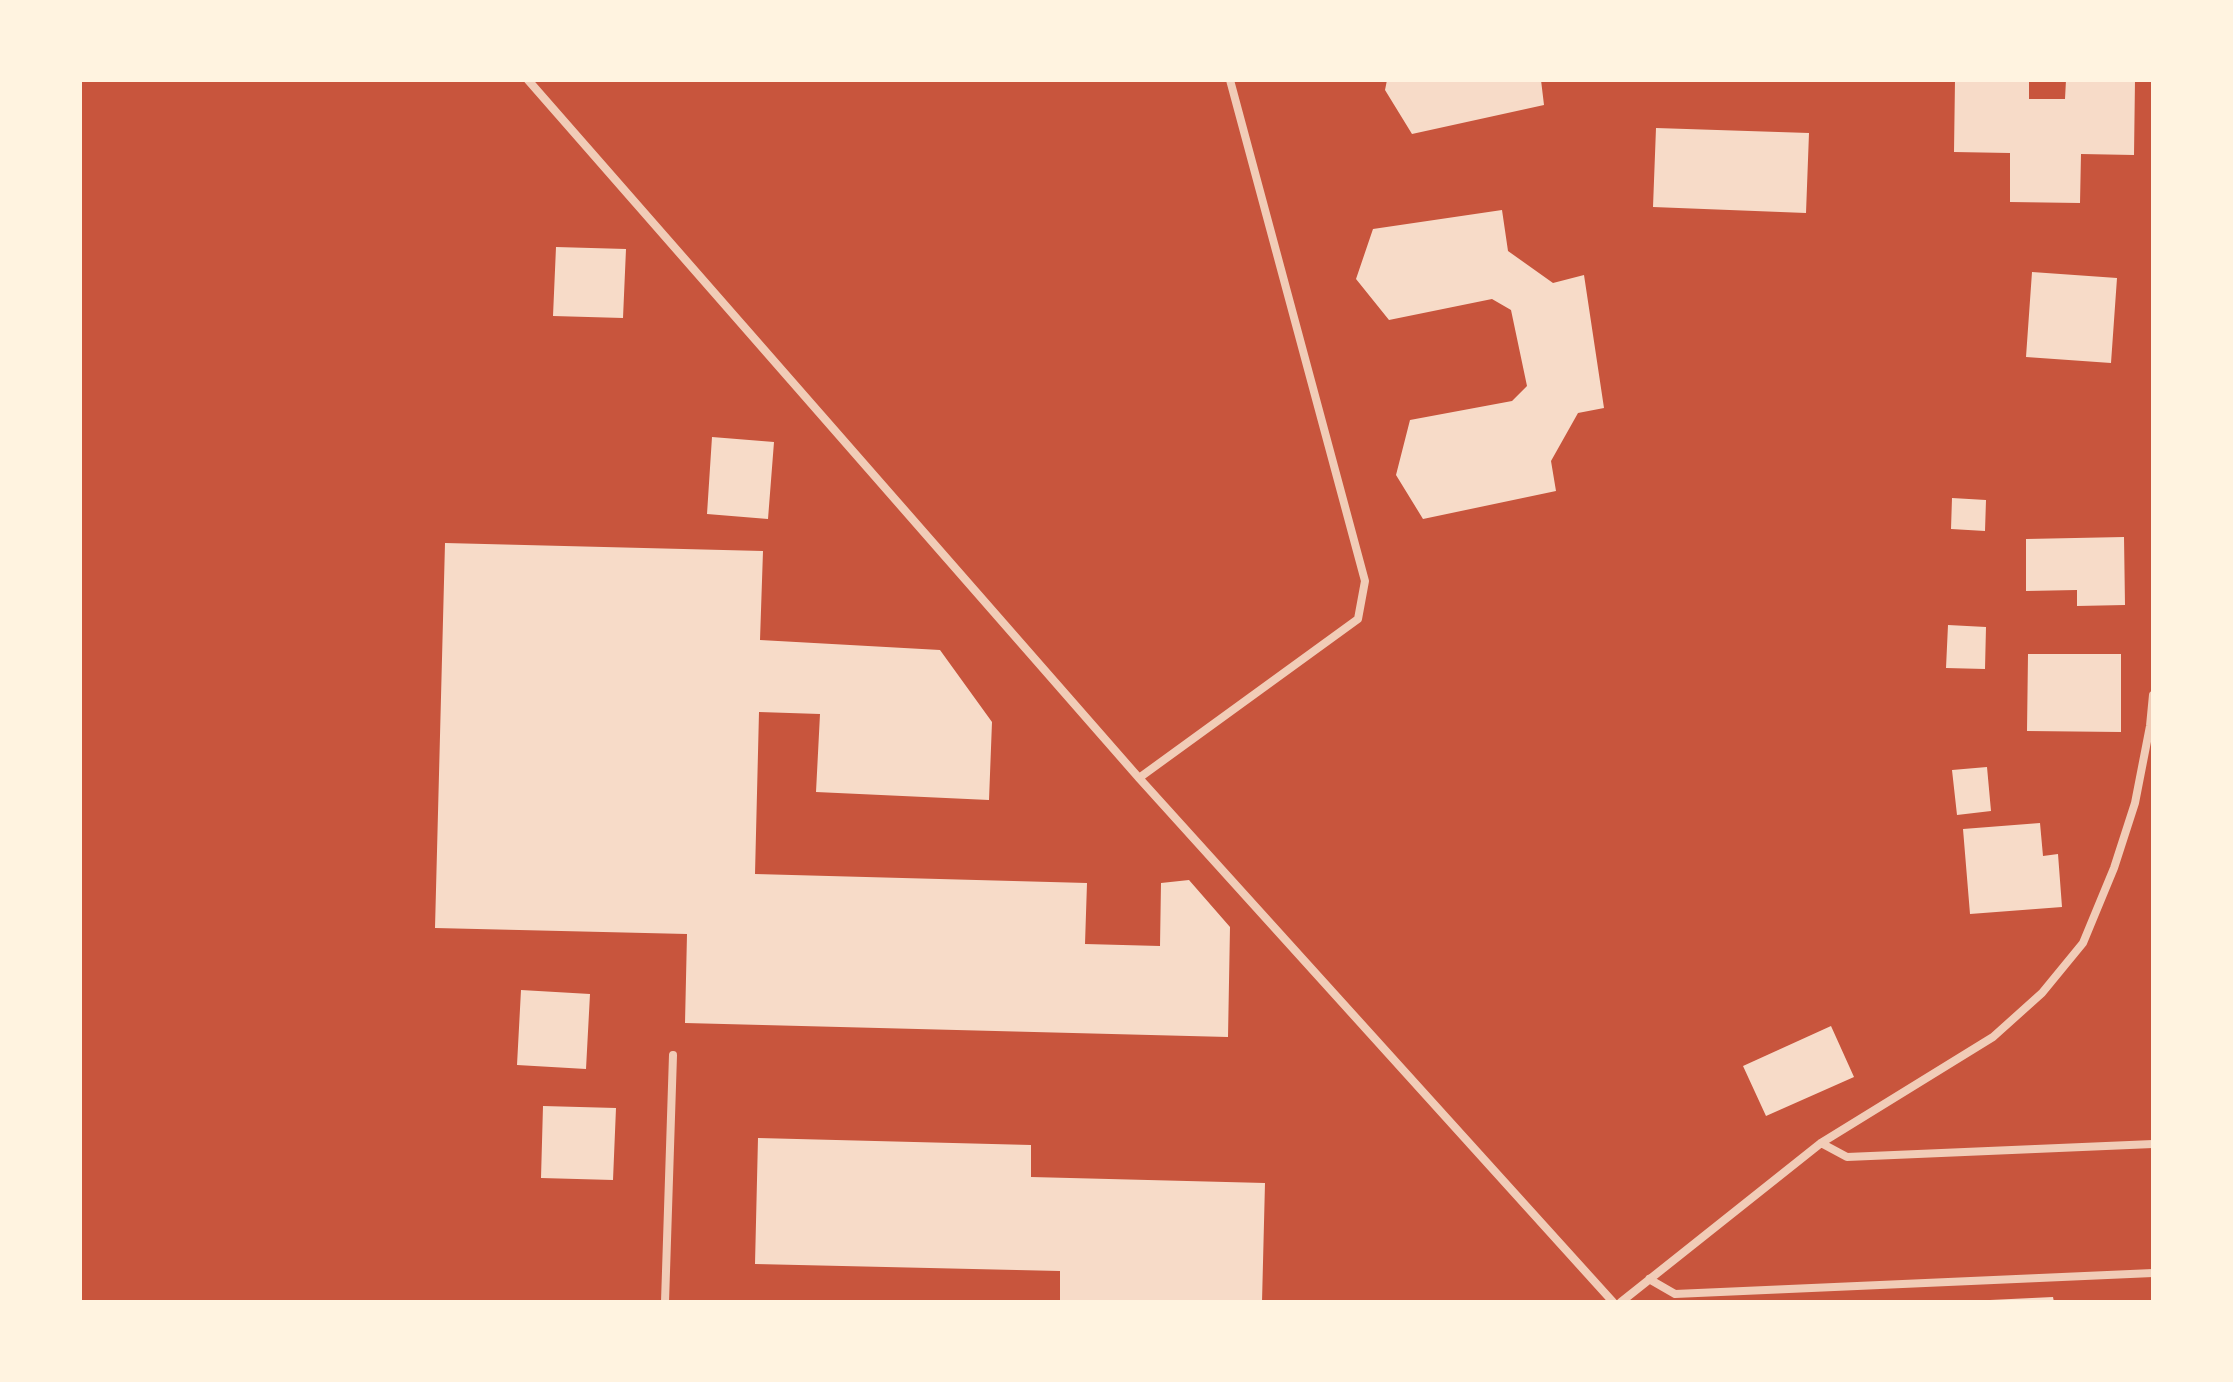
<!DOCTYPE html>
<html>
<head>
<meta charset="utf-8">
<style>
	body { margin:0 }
	#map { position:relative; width:2233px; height:1382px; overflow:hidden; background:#c8553d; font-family:Literata,serif }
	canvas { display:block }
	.frame { position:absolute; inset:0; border:82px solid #fff3e0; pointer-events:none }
</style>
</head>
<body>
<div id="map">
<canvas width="2233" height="1382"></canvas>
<div class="frame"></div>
</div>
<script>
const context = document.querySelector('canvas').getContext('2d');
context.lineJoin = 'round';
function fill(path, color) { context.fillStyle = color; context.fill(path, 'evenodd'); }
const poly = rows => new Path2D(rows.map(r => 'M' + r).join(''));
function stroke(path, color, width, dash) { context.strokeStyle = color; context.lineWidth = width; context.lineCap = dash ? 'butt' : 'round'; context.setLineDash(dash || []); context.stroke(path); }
fill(poly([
	[1387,80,1541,80,1544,105,1412,134,1385,90],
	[1955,80,2029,80,2029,99,2065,99,2066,80,2135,80,2134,155,2081,154,2080,203,2010,202,2010,153,1954,152],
	[1656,128,1809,133,1806,213,1653,207],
	[1502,210,1508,251,1553,283,1584,275,1604,408,1578,413,1551,461,1556,491,1423,519,1396,475,1410,420,1512,401,1527,386,1511,310,1492,299,1389,320,1356,279,1373,229],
	[556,247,626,249,623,318,553,316],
	[2032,272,2117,278,2111,363,2026,357],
	[712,437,774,442,768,519,707,514],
	[1952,498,1986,500,1985,531,1951,529],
	[2124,537,2125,605,2077,606,2077,590,2026,591,2026,539],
	[445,543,763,551,760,640,940,650,992,722,989,800,816,792,820,714,759,712,755,874,1087,883,1085,944,1160,946,1161,883,1189,880,1230,927,1228,1037,685,1023,687,934,435,928],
	[1948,625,1986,627,1985,669,1946,668],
	[2028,654,2121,654,2121,732,2027,731],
	[1987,767,1991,811,1957,815,1952,770],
	[2040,823,2043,856,2058,854,2062,907,1970,914,1963,829],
	[521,990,590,994,586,1069,517,1065],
	[1831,1026,1854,1077,1766,1116,1743,1066],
	[543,1106,616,1108,613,1180,541,1178],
	[758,1138,1031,1145,1031,1177,1265,1183,1262,1302,1060,1302,1060,1271,755,1264],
	[2053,1297,2054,1302,1990,1302,1990,1300]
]), '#f7dbc8');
stroke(poly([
	[528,80,1139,778,1613,1302],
	[1139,778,1358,619,1365,581,1230,80],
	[1821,1143,1847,1157,2153,1144],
	[1649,1279,1675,1294,2153,1273],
	[665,1302,673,1055],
	[1621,1302,1821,1143,1993,1037,2042,993,2083,943,2114,868,2135,803,2150,726,2153,695]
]), '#f1ccb7', 8);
</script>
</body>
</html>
